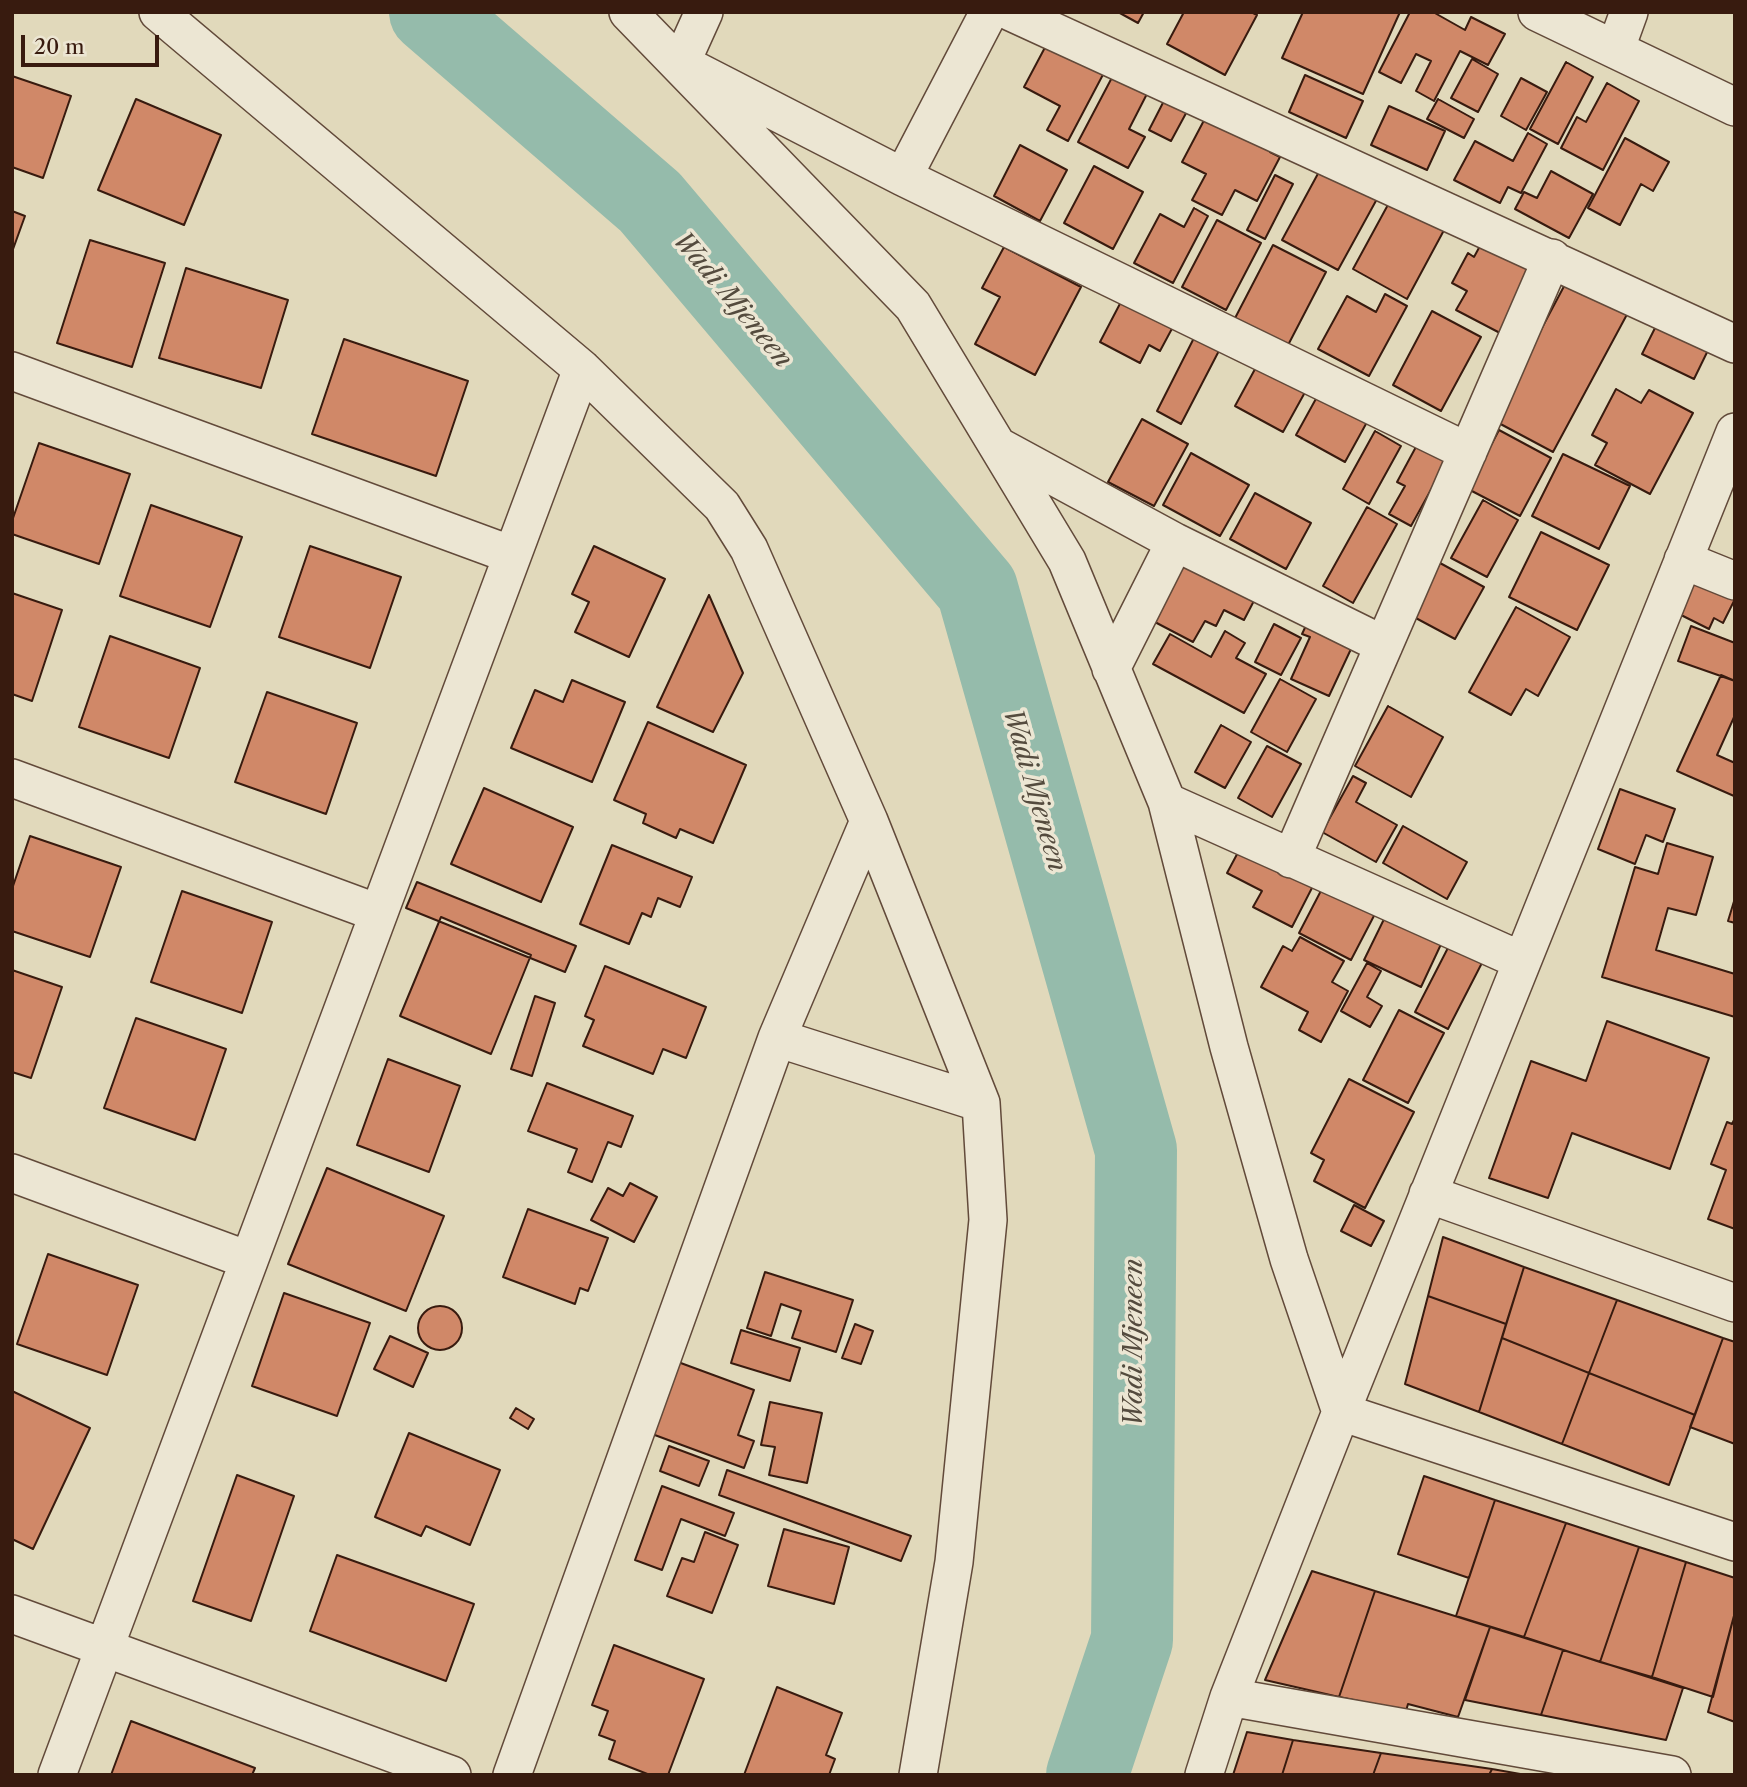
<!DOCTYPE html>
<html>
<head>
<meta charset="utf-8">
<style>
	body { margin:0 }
	#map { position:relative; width:1747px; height:1787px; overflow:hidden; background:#e1d9bb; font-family:"Libre Caslon Text",serif }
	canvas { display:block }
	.frame { position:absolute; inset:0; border:14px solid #381b0f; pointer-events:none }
	.scale { position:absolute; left:21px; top:35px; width:138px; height:32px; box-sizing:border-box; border:4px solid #381b0f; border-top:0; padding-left:9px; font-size:21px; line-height:24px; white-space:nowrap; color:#381b0f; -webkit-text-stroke:5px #ece6d3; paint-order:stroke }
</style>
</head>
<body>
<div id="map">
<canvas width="1747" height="1787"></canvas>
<div class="frame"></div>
<div class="scale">20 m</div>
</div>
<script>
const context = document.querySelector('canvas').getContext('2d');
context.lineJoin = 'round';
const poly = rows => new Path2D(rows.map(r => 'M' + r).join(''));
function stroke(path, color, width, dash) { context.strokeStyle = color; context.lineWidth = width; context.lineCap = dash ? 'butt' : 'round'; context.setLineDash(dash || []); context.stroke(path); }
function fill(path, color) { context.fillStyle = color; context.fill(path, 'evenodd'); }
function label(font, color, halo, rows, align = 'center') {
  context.font = font + ' "Libre Caslon Text",serif'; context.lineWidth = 7; context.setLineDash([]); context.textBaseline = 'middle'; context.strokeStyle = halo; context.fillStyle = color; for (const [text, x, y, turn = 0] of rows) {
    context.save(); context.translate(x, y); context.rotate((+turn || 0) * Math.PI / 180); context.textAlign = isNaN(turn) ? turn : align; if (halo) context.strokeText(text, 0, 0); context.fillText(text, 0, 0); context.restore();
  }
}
stroke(poly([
	[430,12,650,202,977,589,1136,1150,1132,1640,1087,1775]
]), '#95bbab', 82);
const building = poly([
	[1118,12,1144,12,1138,23,1118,12],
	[1184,12,1251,12,1257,15,1225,75,1167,44,1184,12],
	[1303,12,1400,12,1363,94,1282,58,1303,12],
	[1410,12,1433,12,1465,30,1471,17,1505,34,1488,65,1460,51,1434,101,1416,91,1431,61,1416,54,1401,83,1379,72,1410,12],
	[1050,38,1107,67,1068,141,1047,130,1060,106,1024,87,1050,38],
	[1472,59,1498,74,1478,112,1451,98,1472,59],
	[1566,62,1593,77,1558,144,1530,129,1566,62],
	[1117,68,1151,86,1129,129,1145,137,1128,168,1078,142,1117,68],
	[1305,75,1363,101,1346,138,1289,112,1305,75],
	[12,76,71,96,43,178,12,167,12,76],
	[1521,78,1547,92,1526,130,1501,116,1521,78],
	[1607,83,1639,101,1603,170,1561,148,1577,117,1586,122,1607,83],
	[1168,93,1191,104,1171,141,1149,130,1168,93],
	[136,99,221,135,184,225,98,190,136,99],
	[1438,99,1474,119,1464,138,1427,119,1438,99],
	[1389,106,1445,131,1427,170,1371,145,1389,106],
	[1210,109,1274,143,1270,152,1280,157,1257,201,1235,190,1222,215,1192,200,1206,174,1182,162,1210,109],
	[1528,133,1547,144,1521,193,1508,187,1500,203,1454,180,1475,141,1513,161,1528,133],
	[1625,138,1669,162,1653,191,1641,184,1620,225,1588,208,1625,138],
	[1020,145,1067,170,1040,221,994,196,1020,145],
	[1327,157,1383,188,1338,270,1282,240,1327,157],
	[1094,166,1143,192,1113,249,1064,223,1094,166],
	[1551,171,1593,194,1569,238,1515,209,1524,192,1537,198,1551,171],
	[1275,175,1293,184,1265,239,1247,230,1275,175],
	[1396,190,1450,219,1407,299,1353,269,1396,190],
	[1194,208,1208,216,1173,283,1134,263,1160,214,1184,227,1194,208],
	[12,211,25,216,12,252,12,211],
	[1217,220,1261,243,1226,310,1182,287,1217,220],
	[1487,233,1539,260,1500,333,1456,310,1467,291,1452,283,1468,253,1474,257,1487,233],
	[90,240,165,263,132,367,57,343,90,240],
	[1273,245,1326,272,1286,349,1233,322,1273,245],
	[1004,247,1081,287,1035,375,975,344,1000,297,982,288,1004,247],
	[186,268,288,300,261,388,159,358,186,268],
	[1570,275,1631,307,1553,452,1493,420,1570,275],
	[1385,294,1407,306,1369,376,1318,349,1347,296,1376,312,1385,294],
	[1124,296,1175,323,1160,351,1149,345,1140,363,1100,342,1124,296],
	[1432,311,1481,337,1441,411,1393,385,1432,311],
	[1663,312,1714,338,1694,379,1642,354,1663,312],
	[1198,330,1223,343,1181,424,1157,411,1198,330],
	[344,339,468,381,436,476,312,434,344,339],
	[1261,358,1309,385,1283,432,1235,406,1261,358],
	[1323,386,1372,413,1345,462,1296,435,1323,386],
	[1616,389,1641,403,1649,390,1693,413,1650,494,1595,465,1607,443,1592,435,1616,389],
	[1142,419,1188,444,1154,506,1108,482,1142,419],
	[1499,430,1551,458,1520,516,1468,489,1499,430],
	[1375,431,1401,446,1369,504,1343,489,1375,431],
	[1424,432,1454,448,1411,526,1389,514,1405,486,1397,482,1424,432],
	[39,443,130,474,99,564,12,534,12,521,39,443],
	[1191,453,1249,485,1220,536,1163,505,1191,453],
	[1563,454,1630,486,1599,549,1532,516,1563,454],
	[1255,493,1311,523,1286,569,1230,539,1255,493],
	[1483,500,1518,520,1487,577,1451,558,1483,500],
	[151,505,242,537,210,627,120,596,151,505],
	[1367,507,1397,524,1353,603,1323,586,1367,507],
	[1541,532,1609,565,1577,630,1509,597,1541,532],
	[310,546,401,577,370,668,279,637,310,546],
	[594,546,665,579,629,657,575,632,589,602,572,594,594,546],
	[1183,558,1257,595,1244,620,1224,610,1216,626,1205,621,1193,642,1151,620,1183,558],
	[1440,563,1484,587,1455,639,1412,616,1440,563],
	[1688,563,1735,585,1735,599,1723,623,1714,618,1709,629,1667,608,1688,563],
	[12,593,62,610,32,701,12,694,12,593],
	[709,595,743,673,713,732,657,707,709,595],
	[1516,607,1570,637,1538,696,1526,689,1511,715,1469,692,1516,607],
	[1312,613,1358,634,1329,696,1291,679,1310,637,1302,634,1312,613],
	[1274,624,1301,638,1281,675,1255,662,1274,624],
	[1691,626,1735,643,1735,681,1678,661,1691,626],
	[1225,631,1245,643,1236,658,1266,674,1244,713,1153,664,1170,634,1211,657,1225,631],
	[110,636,200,668,169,758,79,727,110,636],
	[1721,675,1735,681,1735,715,1717,755,1735,763,1734,796,1677,771,1721,675],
	[1280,679,1316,699,1287,752,1251,732,1280,679],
	[572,680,625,702,592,782,511,748,535,690,563,702,572,680],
	[267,692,357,723,326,814,235,782,267,692],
	[1388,706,1443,737,1411,797,1355,766,1388,706],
	[648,722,746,765,713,843,680,829,676,838,643,823,646,814,614,800,648,722],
	[1221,725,1251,742,1225,788,1195,772,1221,725],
	[1267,746,1301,764,1272,817,1238,798,1267,746],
	[1353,776,1366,783,1356,802,1397,825,1376,862,1322,832,1353,776],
	[484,788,573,827,541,902,451,864,484,788],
	[1620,789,1675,809,1663,842,1646,835,1635,864,1598,849,1620,789],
	[1403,826,1467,862,1447,899,1383,863,1403,826],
	[30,836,121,867,90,957,12,931,12,889,30,836],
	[1243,843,1315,882,1292,927,1253,907,1262,891,1227,873,1243,843],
	[1667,843,1713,857,1696,915,1668,908,1656,950,1735,974,1735,1017,1602,977,1635,867,1658,874,1667,843],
	[612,845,692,877,680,907,658,898,651,917,642,913,629,944,580,924,612,845],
	[417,882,576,946,565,972,406,908,417,882],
	[1325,883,1377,910,1351,960,1299,933,1325,883],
	[182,891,272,922,242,1013,151,982,182,891],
	[1735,898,1735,923,1728,921,1735,898],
	[1387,913,1443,940,1421,987,1364,960,1387,913],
	[441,917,531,955,491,1054,400,1016,441,917],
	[1300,937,1344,961,1332,982,1348,991,1321,1042,1299,1030,1308,1012,1261,987,1283,946,1292,951,1300,937],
	[1452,940,1485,957,1448,1029,1415,1012,1452,940],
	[1367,963,1381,971,1367,997,1382,1006,1370,1027,1341,1011,1367,963],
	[605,966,706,1007,686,1058,663,1049,653,1074,583,1046,594,1020,585,1016,605,966],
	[12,970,62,987,31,1078,12,1072,12,970],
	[535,996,555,1003,532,1076,511,1069,535,996],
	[1399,1010,1444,1033,1408,1103,1363,1080,1399,1010],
	[136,1018,226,1049,195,1140,104,1108,136,1018],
	[1607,1021,1709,1058,1670,1169,1572,1133,1548,1198,1489,1178,1531,1061,1586,1081,1607,1021],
	[388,1059,460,1086,429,1172,357,1145,388,1059],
	[1349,1079,1414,1112,1365,1208,1314,1181,1324,1160,1311,1153,1349,1079],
	[547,1083,633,1116,621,1147,608,1142,592,1182,568,1172,577,1149,528,1131,547,1083],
	[1735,1118,1735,1229,1708,1219,1726,1170,1711,1164,1727,1122,1732,1124,1735,1118],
	[327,1168,444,1216,406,1311,288,1264,327,1168],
	[630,1183,657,1197,634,1242,591,1220,608,1188,623,1196,630,1183],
	[1354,1205,1384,1221,1371,1246,1341,1231,1354,1205],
	[528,1209,608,1238,588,1291,580,1288,575,1304,503,1277,528,1209],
	[1443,1237,1524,1267,1506,1324,1428,1296,1443,1237],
	[48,1254,138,1285,107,1375,17,1344,48,1254],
	[1524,1267,1617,1300,1589,1373,1502,1338,1524,1267],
	[765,1272,853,1300,836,1352,792,1338,801,1311,781,1304,771,1336,747,1328,765,1272],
	[284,1293,370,1323,337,1416,252,1386,284,1293],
	[1428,1296,1506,1324,1479,1412,1405,1384,1428,1296],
	[1617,1300,1723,1338,1695,1415,1589,1373,1617,1300],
	'418 1328a22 22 0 1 1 44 0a22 22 0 1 1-44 0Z',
	[855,1324,873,1331,861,1364,842,1358,855,1324],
	[741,1330,800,1348,790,1381,731,1363,741,1330],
	[390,1336,428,1353,413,1387,374,1369,390,1336],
	[1502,1338,1589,1373,1562,1444,1479,1412,1502,1338],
	[1723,1338,1735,1342,1735,1444,1690,1427,1723,1338],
	[678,1362,754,1390,738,1435,754,1441,744,1468,652,1434,678,1362],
	[1589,1373,1695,1415,1669,1485,1562,1444,1589,1373],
	[12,1391,90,1428,33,1549,12,1539,12,1391],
	[770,1402,822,1413,807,1483,769,1475,775,1447,761,1445,770,1402],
	[516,1408,534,1419,528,1429,510,1418,516,1408],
	[409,1433,500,1470,470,1545,426,1526,421,1536,375,1517,409,1433],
	[669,1446,709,1461,699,1486,660,1471,669,1446],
	[727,1470,911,1536,901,1561,719,1495,727,1470],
	[237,1475,294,1496,251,1621,193,1601,237,1475],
	[1424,1476,1495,1500,1469,1578,1398,1554,1424,1476],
	[662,1486,734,1513,725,1536,681,1519,662,1570,635,1560,662,1486],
	[1495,1500,1566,1523,1524,1637,1456,1616,1495,1500],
	[1566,1523,1639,1547,1600,1662,1524,1637,1566,1523],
	[784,1529,849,1547,834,1604,768,1586,784,1529],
	[705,1532,738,1545,712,1613,667,1596,682,1558,694,1562,705,1532],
	[1639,1547,1686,1562,1652,1677,1600,1662,1639,1547],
	[337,1555,474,1604,446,1681,310,1631,337,1555],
	[1686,1562,1735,1578,1735,1612,1713,1697,1652,1677,1686,1562],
	[1312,1571,1375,1591,1339,1697,1265,1680,1312,1571],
	[1375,1591,1490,1627,1458,1717,1408,1704,1406,1711,1339,1697,1375,1591],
	[1735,1612,1735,1722,1708,1712,1735,1612],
	[1490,1627,1563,1650,1541,1715,1465,1700,1490,1627],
	[614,1645,704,1679,668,1775,650,1775,609,1759,615,1741,599,1735,608,1711,592,1705,614,1645],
	[1563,1650,1683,1688,1666,1740,1541,1715,1563,1650],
	[777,1687,842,1713,826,1755,835,1759,829,1775,744,1775,777,1687],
	[131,1721,255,1768,252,1775,111,1775,131,1721],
	[1247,1732,1293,1740,1282,1775,1233,1775,1247,1732],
	[1293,1740,1381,1753,1373,1775,1282,1775,1293,1740],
	[1381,1753,1492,1769,1489,1775,1373,1775,1381,1753],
	[1492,1769,1526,1775,1489,1775,1492,1769]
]);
fill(building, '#d08868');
stroke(building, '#381b0f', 2);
const street = poly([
	[158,12,582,369,722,506,749,549,869,821,981,1103,988,1220,954,1562,918,1775],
	[628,12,913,306,1067,561,1167,802,1229,1047,1289,1259,1341,1412],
	[704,12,681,63,903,177,1468,452],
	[1011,12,1735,344],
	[1537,12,1735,107],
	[1616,48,1629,12],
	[903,177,989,12],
	[12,371,512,555],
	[998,446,1175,542,1384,645],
	[1683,560,1735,581],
	[1111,669,1175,542],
	[12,778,378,913],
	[1167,802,1522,961],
	[1291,859,1552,258],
	[777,1038,981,1103],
	[12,1173,248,1260],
	[1428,1194,1735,1303],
	[1341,1412,1735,1542],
	[12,1614,452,1775],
	[1229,1697,1672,1775],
	[57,1775,582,369],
	[512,1775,777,1038,869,821],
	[1204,1775,1229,1697,1341,1412,1735,432]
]);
stroke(street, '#624a3a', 40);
stroke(street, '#ece6d3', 37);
label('italic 26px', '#544b3e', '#ece6d3', [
	["Wadi Mjeneen",732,300,50],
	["Wadi Mjeneen",1034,790,74],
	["Wadi Mjeneen",1134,1343,-90]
]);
</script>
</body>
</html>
